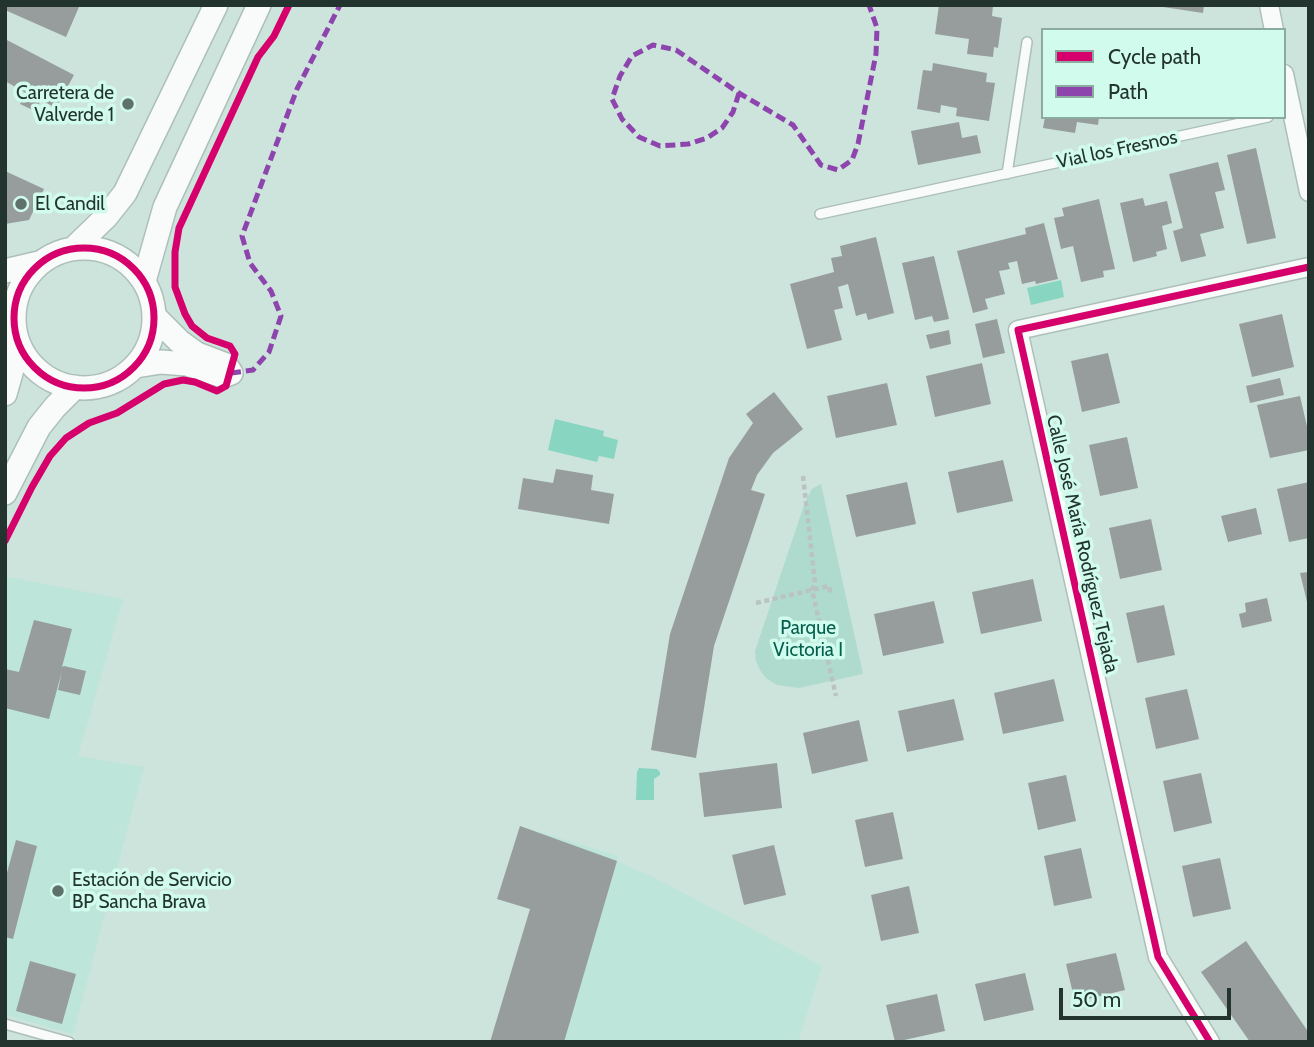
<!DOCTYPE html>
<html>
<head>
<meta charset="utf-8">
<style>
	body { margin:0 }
	#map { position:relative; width:1314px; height:1047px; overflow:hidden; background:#cde4dc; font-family:Cabin,sans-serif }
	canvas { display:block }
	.frame { position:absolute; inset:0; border:7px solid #23332e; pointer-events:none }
	.legend { position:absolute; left:1041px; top:28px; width:245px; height:91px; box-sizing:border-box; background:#d0fbed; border:2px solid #8baba1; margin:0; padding:9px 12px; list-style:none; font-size:21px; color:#23332e }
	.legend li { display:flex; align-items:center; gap:14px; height:35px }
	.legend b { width:35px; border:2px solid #8baba1 }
	.scale { position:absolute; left:1059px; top:988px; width:172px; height:32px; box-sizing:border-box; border:4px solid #23332e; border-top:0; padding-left:9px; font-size:21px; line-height:24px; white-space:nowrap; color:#23332e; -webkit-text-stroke:5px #d0fbed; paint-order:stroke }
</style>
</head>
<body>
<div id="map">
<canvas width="1314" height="1047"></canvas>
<div class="frame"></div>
<ul class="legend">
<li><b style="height:9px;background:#d6006c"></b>Cycle path</li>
<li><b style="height:9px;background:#8e44ad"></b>Path</li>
</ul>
<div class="scale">50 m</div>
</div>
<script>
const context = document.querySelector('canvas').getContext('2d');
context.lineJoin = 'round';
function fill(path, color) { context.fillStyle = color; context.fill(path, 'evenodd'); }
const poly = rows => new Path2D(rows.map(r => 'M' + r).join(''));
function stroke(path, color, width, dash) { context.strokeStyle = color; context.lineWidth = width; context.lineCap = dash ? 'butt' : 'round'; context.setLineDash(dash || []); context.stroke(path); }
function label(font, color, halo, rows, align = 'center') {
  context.font = font + ' Cabin,sans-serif'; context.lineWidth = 7; context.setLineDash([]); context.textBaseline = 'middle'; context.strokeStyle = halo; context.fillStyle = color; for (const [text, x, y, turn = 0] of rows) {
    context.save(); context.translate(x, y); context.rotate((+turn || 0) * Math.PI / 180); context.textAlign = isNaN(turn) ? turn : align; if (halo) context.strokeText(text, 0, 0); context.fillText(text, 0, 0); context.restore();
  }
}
fill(poly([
	[8,577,123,599,78,756,144,767,73,1034,5,1015,5,585],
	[520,826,618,856,617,861,657,879,822,966,798,1042,490,1042,530,909,497,899]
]), '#bee5d9');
fill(poly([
	[821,484,863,674,799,688,777,685,766,678,760,670,756,661,755,651,805,502,812,489]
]), '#aedbcd');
fill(poly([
	[1061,280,1064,297,1031,305,1027,288],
	[555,419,604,431,603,436,618,440,614,459,599,456,597,462,548,450],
	[639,768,657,769,660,772,660,775,654,779,654,800,636,800,637,772]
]), '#88d5c1');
fill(poly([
	[5,5,75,5,79,7,66,37,5,10],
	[939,5,993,6,992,16,1002,18,998,48,994,47,993,57,967,54,969,39,935,34],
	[1163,5,1204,5,1203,13,1163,7],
	[5,39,74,75,56,108,41,100,35,111,20,104,26,93,5,81],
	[933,63,987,73,986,82,995,83,989,121,956,116,957,108,941,105,940,113,917,109,923,70,932,71],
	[1045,117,1099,117,1098,125,1077,122,1075,133,1043,128],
	[959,122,962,138,977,135,981,153,918,165,911,131],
	[1256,148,1276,238,1247,244,1227,155],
	[1218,162,1225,190,1215,192,1224,228,1200,234,1206,256,1181,262,1173,231,1183,228,1169,174],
	[5,171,44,189,29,220,5,224],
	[1143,198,1145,206,1167,201,1172,223,1162,226,1167,249,1156,252,1157,256,1133,262,1120,203],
	[1099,199,1115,269,1103,271,1104,277,1081,282,1073,246,1061,249,1054,218,1064,216,1062,208],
	[1044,223,1058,279,1036,284,1035,281,1022,284,1017,261,1008,263,1010,269,999,271,1005,294,985,299,988,309,973,313,957,251,1026,234,1025,228],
	[876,237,894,313,868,320,866,313,856,316,848,284,838,287,843,308,834,310,842,340,807,349,790,284,834,272,831,258,842,256,840,246],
	[934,256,949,319,934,322,932,316,915,320,902,263],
	[1282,314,1294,367,1252,377,1239,324],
	[997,319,1005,353,983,358,975,324],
	[949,330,951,344,930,349,926,335],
	[1108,353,1120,403,1082,412,1071,361],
	[982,363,991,404,935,417,926,376],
	[1280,378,1284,395,1250,403,1246,386],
	[887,383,897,425,836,438,827,396],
	[774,392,803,429,773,453,757,475,751,490,765,494,714,646,696,758,651,750,670,634,729,458,753,423,746,414],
	[1300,396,1309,435,1309,450,1270,458,1257,405],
	[1127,437,1138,488,1100,496,1089,445],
	[1003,460,1013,501,957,513,948,472],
	[556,469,593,475,591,490,614,494,609,524,518,509,523,478,553,483],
	[907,482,916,524,856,537,846,495],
	[1309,482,1309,538,1289,542,1277,489],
	[1256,508,1262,534,1228,542,1221,516],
	[1151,519,1162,570,1120,579,1109,528],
	[1309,572,1309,606,1308,606,1300,573],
	[1033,579,1042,621,981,634,972,592],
	[1267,598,1272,621,1242,628,1239,614,1246,612,1245,603],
	[934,601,944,643,883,656,874,614],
	[1164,605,1175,655,1137,663,1126,613],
	[34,620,72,629,62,667,64,666,86,671,80,695,58,690,62,671,49,719,5,708,5,669,19,672],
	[1054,679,1064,721,1003,734,994,693],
	[1187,689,1199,739,1156,749,1145,698],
	[954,699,964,740,907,752,898,711],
	[859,720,868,761,812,774,803,733],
	[777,763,782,808,704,817,699,773],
	[1201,773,1212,823,1174,832,1163,781],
	[1066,775,1076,821,1038,830,1028,783],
	[893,812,903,859,865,867,855,820],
	[520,826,617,861,564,1042,490,1042,530,909,497,899],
	[16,840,37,846,13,939,5,937,5,880],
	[774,845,786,895,744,905,732,855],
	[1081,848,1092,898,1054,906,1044,856],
	[1220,858,1231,909,1193,917,1182,866],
	[909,886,919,933,881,941,871,895],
	[1246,941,1309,1033,1309,1042,1250,1042,1201,972],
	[1116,953,1125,990,1075,1002,1066,964],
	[30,961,76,974,62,1024,16,1011],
	[1025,973,1034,1010,984,1021,975,984],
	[937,994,945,1031,895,1042,886,1005]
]), '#979c9d');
const service = poly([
	[1007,174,1027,42],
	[820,214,1268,117],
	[5,1024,69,1042]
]);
const minor = poly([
	[1269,5,1274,30],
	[1284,74,1309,192],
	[1210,1042,1158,957,1018,330,1309,267]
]);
const tertiary = poly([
	'14 318a70 70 0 1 1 140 0a70 70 0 1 1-140 0Z',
	[74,248,106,217,125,193,216,5],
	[5,271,39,263],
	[144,281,165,207,259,5],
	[136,366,161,362,187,364,223,376,231,373,226,365,197,354,179,341,155,317],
	[5,394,19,345],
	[5,493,39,427,55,407,75,387]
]);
stroke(service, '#adbfb9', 12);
stroke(minor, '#adbfb9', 21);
stroke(tertiary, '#adbfb9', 26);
stroke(poly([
	[803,476,815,583,812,590,836,696],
	[756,603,829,586,831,595]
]), '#bac3c1', 4.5, [5, 3.5]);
stroke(service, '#f8fbfa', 9);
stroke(minor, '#f8fbfa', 18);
stroke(tertiary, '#f8fbfa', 23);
stroke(poly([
	[739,93,733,112,722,128,707,138,688,144,660,146,639,137,622,119,612,99,620,76,632,56,653,45,676,50,739,93,793,125,821,165,838,170,852,160,858,144,876,54,877,28,869,5],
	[231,373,253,370,269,352,281,316,271,291,250,263,242,236,297,89,340,5]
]), '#8e44ad', 5, [10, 5]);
stroke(poly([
	'14 318a70 70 0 1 1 140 0a70 70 0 1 1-140 0Z',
	[5,541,32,487,50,456,66,438,89,423,117,413,164,384,183,380,195,382,217,391,226,386,235,354,230,346,207,338,192,326,185,314,175,287,175,252,179,228,258,57,274,36,289,5],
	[1210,1042,1158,957,1018,330,1309,267]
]), '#d6006c', 7);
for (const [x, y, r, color] of [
	[128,104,7,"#5e716b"],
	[21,204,7,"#5e716b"],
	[58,891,7,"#5e716b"]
]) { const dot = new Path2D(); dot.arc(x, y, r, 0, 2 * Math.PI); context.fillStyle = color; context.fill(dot); stroke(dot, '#d0fbed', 2.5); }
label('19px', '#23332e', '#d0fbed', [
	["Carretera de",114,93,"right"],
	["Valverde 1",114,115,"right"],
	["El Candil",35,204],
	["Estación de Servicio",72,880],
	["BP Sancha Brava",72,902]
], 'left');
label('19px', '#23332e', '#d0fbed', [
	["Vial los Fresnos",1117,150,-12],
	["Calle José María Rodríguez Tejada",1082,544,77]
]);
label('19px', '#055e4d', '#d0fbed', [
	["Parque",808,628],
	["Victoria I",808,650]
]);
</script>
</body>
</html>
